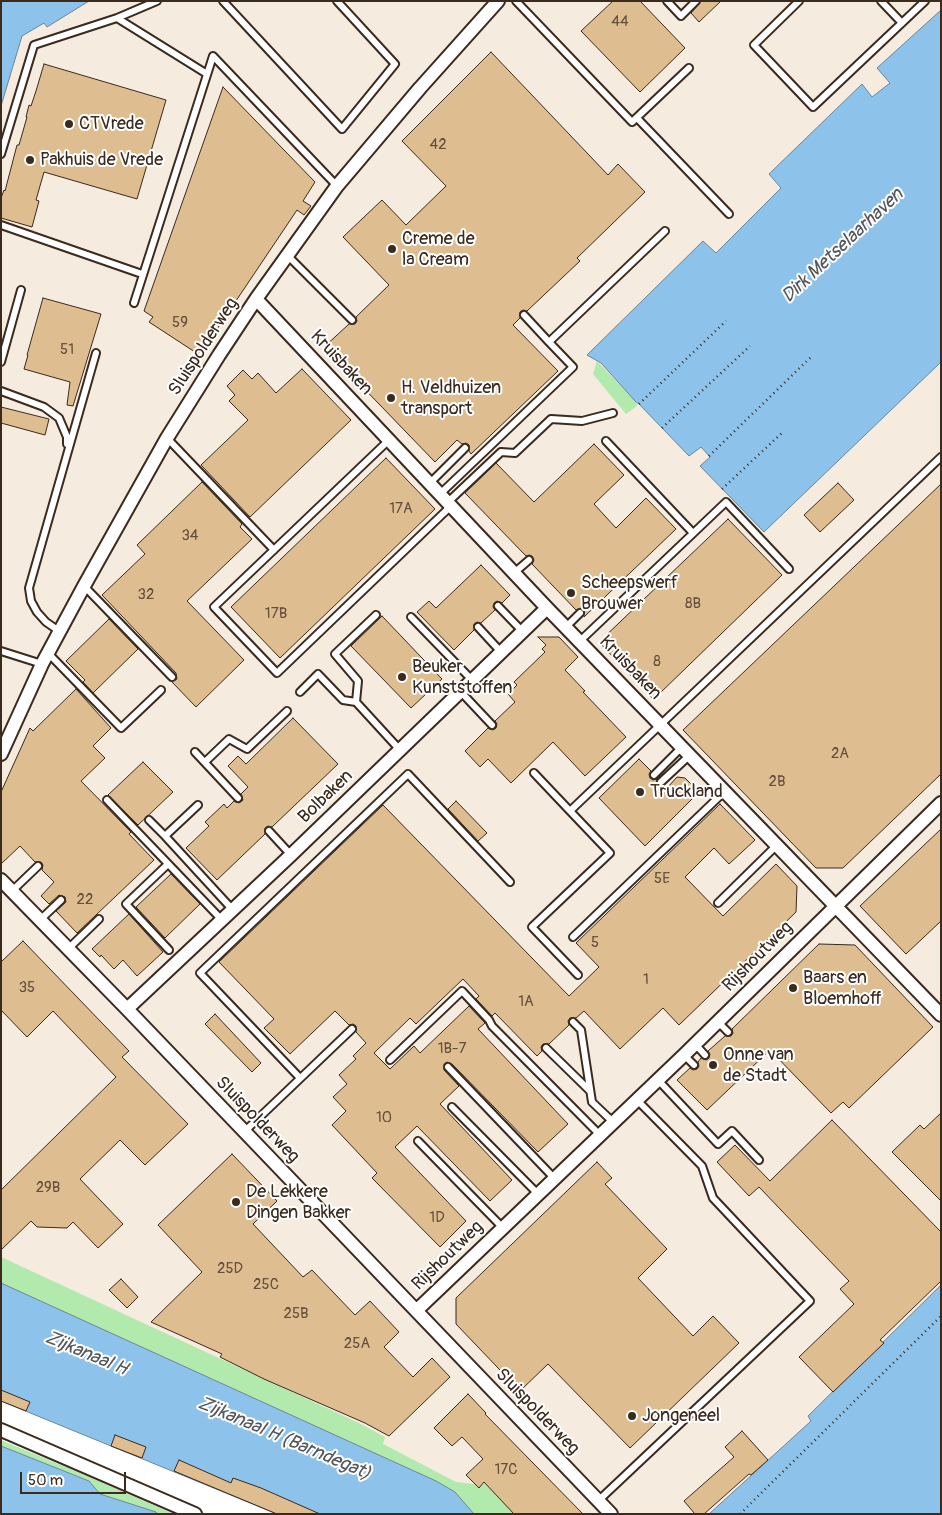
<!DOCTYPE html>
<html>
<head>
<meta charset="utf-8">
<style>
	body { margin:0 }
	#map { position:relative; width:942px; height:1515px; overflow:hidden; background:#fff; font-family:Pangolin,sans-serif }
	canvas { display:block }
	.frame { position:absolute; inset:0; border:2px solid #3b2a1e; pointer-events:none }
	.scale { position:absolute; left:20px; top:1472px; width:106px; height:22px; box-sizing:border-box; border:2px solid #3b2a1e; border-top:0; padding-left:6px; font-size:15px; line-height:18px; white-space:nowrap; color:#3b2a1e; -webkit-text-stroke:4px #fff; paint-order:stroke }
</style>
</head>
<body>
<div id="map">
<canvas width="942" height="1515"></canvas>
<div class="frame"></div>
<div class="scale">50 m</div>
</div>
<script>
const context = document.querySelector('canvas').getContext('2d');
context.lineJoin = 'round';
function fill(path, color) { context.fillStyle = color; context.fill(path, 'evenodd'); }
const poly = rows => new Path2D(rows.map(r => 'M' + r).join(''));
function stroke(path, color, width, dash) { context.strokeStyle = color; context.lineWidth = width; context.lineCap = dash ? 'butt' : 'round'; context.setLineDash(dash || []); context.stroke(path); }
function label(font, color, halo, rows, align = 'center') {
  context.font = font + ' Pangolin,sans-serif'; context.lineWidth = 4; context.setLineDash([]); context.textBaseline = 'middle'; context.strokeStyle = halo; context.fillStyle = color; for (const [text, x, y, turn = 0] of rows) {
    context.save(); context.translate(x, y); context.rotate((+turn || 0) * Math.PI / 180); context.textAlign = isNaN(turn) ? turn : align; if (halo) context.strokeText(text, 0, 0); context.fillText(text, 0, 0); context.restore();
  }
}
fill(poly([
	[1,1,941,1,941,1514,355,1514,1,1351]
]), '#f5ebde');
fill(poly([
	[597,361,636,402,637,406,626,414,593,374],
	[1,1257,361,1424,385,1437,383,1444,456,1482,482,1485,488,1481,518,1514,474,1514,455,1492,436,1481,1,1283],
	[1,1440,85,1475,174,1514,157,1514,156,1512,100,1494,89,1481,1,1446]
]), '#b2e9ac');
const water = poly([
	[1,1,89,1,47,27,44,23,22,36,1,106,1,1],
	[941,10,941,362,764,532,700,466,710,457,701,447,689,456,639,404,636,402,601,363,587,355,703,241,716,253,781,188,769,174,862,84,872,97,890,83,877,68,941,10],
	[1,1283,436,1481,455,1492,474,1514,277,1514,1,1401,1,1283],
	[941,1285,941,1514,709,1514,811,1421,808,1416,941,1285],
	[1,1446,89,1481,100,1494,156,1512,157,1514,1,1514,1,1446]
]);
fill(water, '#8dc3eb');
stroke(water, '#6c8699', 1);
const building = poly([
	[613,1,640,1,685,48,640,92,581,31,613,1],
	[701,1,721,1,699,22,691,13,701,1],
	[491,52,608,175,618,164,645,192,577,258,580,261,527,311,523,310,520,312,520,318,513,325,558,371,471,454,469,451,469,445,466,443,462,444,457,440,435,462,324,347,349,324,355,324,357,321,356,317,389,285,343,237,382,200,406,225,446,186,402,141,491,52],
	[44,64,166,100,137,199,44,172,36,200,39,201,32,227,1,218,1,198,4,190,5,191,17,145,19,145,27,117,26,117,29,105,31,106,36,91,44,64],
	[223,87,315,182,303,201,311,206,304,215,297,210,203,350,201,349,198,354,149,322,153,317,144,311,223,87],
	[43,298,101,314,73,406,67,405,70,382,24,369,28,355,27,355,43,298],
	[302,369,351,420,250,517,201,465,248,420,229,401,235,395,227,386,243,370,252,379,258,373,276,393,302,369],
	[1,407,49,419,45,435,1,423,1,407],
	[594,444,624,475,594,504,616,528,646,498,676,529,584,617,584,610,581,608,576,610,532,564,534,560,532,556,529,555,526,556,465,493,496,463,534,502,594,444],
	[386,458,435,509,280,658,231,607,386,458],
	[202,482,242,524,240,527,252,539,187,601,244,660,196,707,172,682,177,679,176,673,102,595,145,554,137,545,202,482],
	[838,483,854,500,820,532,804,515,838,483],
	[941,484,941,774,843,868,816,868,683,730,941,484],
	[728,519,782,575,657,696,656,694,652,698,599,642,728,519],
	[481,565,510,595,502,603,497,601,494,603,493,607,495,610,481,623,477,622,474,624,474,630,454,650,417,612,429,601,436,608,481,565],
	[382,616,442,679,411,708,351,646,382,616],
	[109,619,138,649,93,693,83,682,85,680,66,661,109,619],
	[538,637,559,637,578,657,565,670,585,691,583,692,626,737,585,776,553,742,511,783,488,759,480,767,465,751,488,728,493,730,496,728,497,724,495,721,515,702,508,694,517,685,514,682,545,652,542,649,546,645,538,637],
	[76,689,111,728,93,746,105,758,81,781,131,832,129,834,154,860,77,933,56,911,66,902,65,897,59,895,49,904,41,896,54,882,42,870,43,865,41,862,35,862,20,846,1,864,1,792,30,728,33,731,76,689],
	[293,718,338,764,272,827,268,826,265,828,265,834,217,880,186,848,209,826,205,822,224,804,227,808,234,801,239,803,243,800,241,794,248,787,228,766,238,756,246,764,293,718],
	[639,759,651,771,649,774,650,778,653,780,657,779,656,783,659,787,665,786,667,788,677,777,685,778,699,792,645,846,599,798,639,759],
	[143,762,173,792,138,825,108,795,143,762],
	[456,801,487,833,478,841,448,809,456,801],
	[720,804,755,840,729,864,714,848,685,877,723,916,776,864,797,886,796,912,679,1025,663,1008,620,1049,584,1011,576,1018,570,1018,568,1021,569,1025,549,1044,543,1044,541,1047,542,1051,537,1056,495,1013,492,1016,476,999,479,996,463,979,416,1024,410,1018,374,1053,390,1069,414,1046,420,1053,469,1006,485,1023,478,1029,568,1124,538,1152,452,1064,447,1062,444,1064,444,1070,459,1086,440,1104,512,1180,490,1201,417,1126,395,1147,466,1221,440,1247,372,1178,377,1173,332,1125,346,1111,333,1097,347,1084,339,1075,356,1059,353,1056,366,1043,356,1032,356,1026,353,1024,349,1025,335,1011,290,1054,264,1028,274,1019,219,962,383,805,569,996,599,967,576,943,720,804],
	[941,829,941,921,906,954,860,906,941,829],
	[171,874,200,904,165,938,136,907,171,874],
	[129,914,163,952,137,976,123,960,114,969,101,955,100,957,92,949,129,914],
	[23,941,129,1051,122,1057,188,1124,145,1165,120,1140,80,1179,123,1224,98,1248,73,1222,67,1228,37,1227,31,1221,1,1250,1,1190,116,1077,53,1011,27,1037,1,1010,1,962,23,941],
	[819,944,855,945,933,1027,849,1108,843,1102,831,1113,770,1050,707,1110,677,1080,690,1068,693,1070,697,1069,699,1066,698,1062,701,1058,706,1060,709,1058,710,1054,708,1051,725,1036,731,1036,733,1033,732,1029,819,944],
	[215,1014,261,1063,252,1072,205,1024,215,1014],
	[941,1113,941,1201,892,1152,920,1125,924,1129,941,1113],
	[832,1120,941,1232,941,1281,880,1340,884,1343,833,1392,799,1357,854,1304,840,1289,849,1281,759,1187,749,1196,717,1162,735,1145,770,1181,832,1120],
	[232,1154,277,1201,253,1224,303,1277,312,1270,355,1315,370,1301,399,1332,384,1347,413,1377,432,1358,450,1377,389,1436,365,1423,264,1379,220,1357,222,1354,151,1322,202,1272,158,1225,232,1154],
	[597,1162,612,1178,605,1184,667,1249,638,1278,693,1336,713,1316,739,1343,630,1448,548,1364,520,1391,456,1324,456,1298,597,1162],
	[121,1279,138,1297,127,1308,109,1290,121,1279],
	[1,1390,30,1402,26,1411,1,1401,1,1390],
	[468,1394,486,1413,485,1414,583,1514,514,1514,484,1482,479,1488,466,1475,483,1459,462,1437,452,1446,434,1428,468,1394],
	[742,1431,768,1460,751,1475,749,1474,704,1514,695,1514,684,1501,734,1457,725,1447,742,1431],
	[115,1435,146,1447,142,1458,111,1446,115,1435],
	[179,1460,231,1483,233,1478,261,1488,320,1514,277,1514,174,1471,179,1460]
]);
fill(building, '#debd91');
stroke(building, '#3b2a1e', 1);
const lane = poly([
	[157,1,117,18,207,74],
	[223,1,342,129,395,64,337,1],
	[516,1,632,122,689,68],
	[667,1,681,16,696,1],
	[799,1,754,45,813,107,925,1],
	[881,1,902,23],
	[637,118,729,214],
	[1,154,34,45,117,18],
	[1,225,142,274],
	[287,255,352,320],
	[134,303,213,56,337,186],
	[524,315,549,342],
	[1,362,21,290],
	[1,391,44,407,59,418,67,437,67,444],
	[167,438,274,550],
	[389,440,214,607,277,673,451,506],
	[606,441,693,533],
	[430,483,465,448],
	[440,494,573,367,549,342,665,231],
	[448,502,501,452,515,453,551,419,582,421,613,413],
	[514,573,529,560],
	[84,586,172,677],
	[498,606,523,632],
	[411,617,472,680],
	[478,627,501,652],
	[566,627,580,613],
	[59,631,46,622,37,612,31,601,29,588,96,353],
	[580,641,726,502,789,569],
	[1,651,42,664],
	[48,653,121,728,161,690],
	[460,691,492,725],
	[300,692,318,674,343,700,356,702,400,750],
	[356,702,358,681,335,654,376,615],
	[195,752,238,798],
	[205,762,229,739,247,749,287,711],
	[534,773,570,811],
	[654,775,682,747],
	[661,782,690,755],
	[107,800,221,919],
	[198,805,165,836,232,909],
	[149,820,165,836],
	[269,831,291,855],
	[168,864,126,904,169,950],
	[12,891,38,866],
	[718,903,777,845],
	[40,920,61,900],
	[573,937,725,791],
	[68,949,99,919],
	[578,975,532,927,610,853,570,811,941,457],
	[573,1022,581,1030,592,1102,613,1122],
	[718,1022,728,1032],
	[695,1044,705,1055],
	[546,1048,590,1091],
	[684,1055,694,1065],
	[390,1060,462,991,489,1020,492,1026,600,1135],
	[448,1067,554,1178],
	[300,1078,200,973,408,774,510,882],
	[658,1080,718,1144,732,1131,759,1160],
	[452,1107,538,1194],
	[244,1132,352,1029],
	[418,1141,503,1228],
	[598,1501,810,1301,713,1198,702,1166,637,1100]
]);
const street = poly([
	[256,299,547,608,941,1015],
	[1,754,42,664,84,586,167,438,219,355,256,299,337,186,420,88,498,1],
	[1,880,127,1009,611,1514],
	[127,1009,291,855,547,608],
	[417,1310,684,1055,941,803],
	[1,1430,195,1514]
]);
stroke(lane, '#3b2a1e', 10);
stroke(street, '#3b2a1e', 16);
stroke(poly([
	[639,404,726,321],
	[662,428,750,346],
	[709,456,811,357],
	[722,489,783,432],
	[740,1514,941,1316]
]), '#3b2a1e', 2.5, [1, 4]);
stroke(lane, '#fff', 6);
stroke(street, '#fff', 12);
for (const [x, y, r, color] of [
	[69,124,5,"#3b2a1e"],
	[30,160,5,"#3b2a1e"],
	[392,249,5,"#3b2a1e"],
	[391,398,5,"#3b2a1e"],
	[571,593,5,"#3b2a1e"],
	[402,677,5,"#3b2a1e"],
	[640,792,5,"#3b2a1e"],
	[793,988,5,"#3b2a1e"],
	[713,1065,5,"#3b2a1e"],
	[236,1202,5,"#3b2a1e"],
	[632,1416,5,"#3b2a1e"]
]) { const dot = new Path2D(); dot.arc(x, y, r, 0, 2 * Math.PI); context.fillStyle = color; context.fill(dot); stroke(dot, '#fff', 2); }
label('15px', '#644f3b', null, [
	["44",620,22],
	["42",438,145],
	["59",180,323],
	["51",67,350],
	["17A",401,509],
	["34",190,536],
	["32",146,595],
	["8B",693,604],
	["17B",276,614],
	["8",657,662],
	["2A",840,754],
	["2B",777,782],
	["5E",662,879],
	["22",85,900],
	["5",595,943],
	["1",646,980],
	["35",27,988],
	["1A",526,1002],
	["1B-7",452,1049],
	["10",384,1118],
	["29B",48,1188],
	["1D",437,1218],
	["25D",230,1269],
	["25C",266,1285],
	["25B",296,1314],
	["25A",357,1344],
	["17C",506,1470]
]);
label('18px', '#3b2a1e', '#fff', [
	["CTVrede",79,124],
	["Pakhuis de Vrede",40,160],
	["Creme de",402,239],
	["la Cream",402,260],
	["H. Veldhuizen",401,388],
	["transport",401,409],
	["Scheepswerf",581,583],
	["Brouwer",581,604],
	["Beuker",412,667],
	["Kunststoffen",412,688],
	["Truckland",650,792],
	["Baars en",803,978],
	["Bloemhoff",803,999],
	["Onne van",723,1055],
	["de Stadt",723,1076],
	["De Lekkere",246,1192],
	["Dingen Bakker",246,1213],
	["Jongeneel",642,1416]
], 'left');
label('18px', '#3b2a1e', '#fff', [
	["Sluispolderweg",204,347,-57],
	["Kruisbaken",341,363,47],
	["Kruisbaken",630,668,46],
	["Bolbaken",326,797,-44],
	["Rijshoutweg",758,957,-45],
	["Sluispolderweg",257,1120,46],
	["Rijshoutweg",448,1256,-44],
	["Sluispolderweg",537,1412,46]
]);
label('italic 19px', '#54585c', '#fff', [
	["Dirk Metselaarhaven",843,246,-43],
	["Zijkanaal H",86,1354,23],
	["Zijkanaal H (Barndegat)",284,1439,23]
]);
</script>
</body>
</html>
